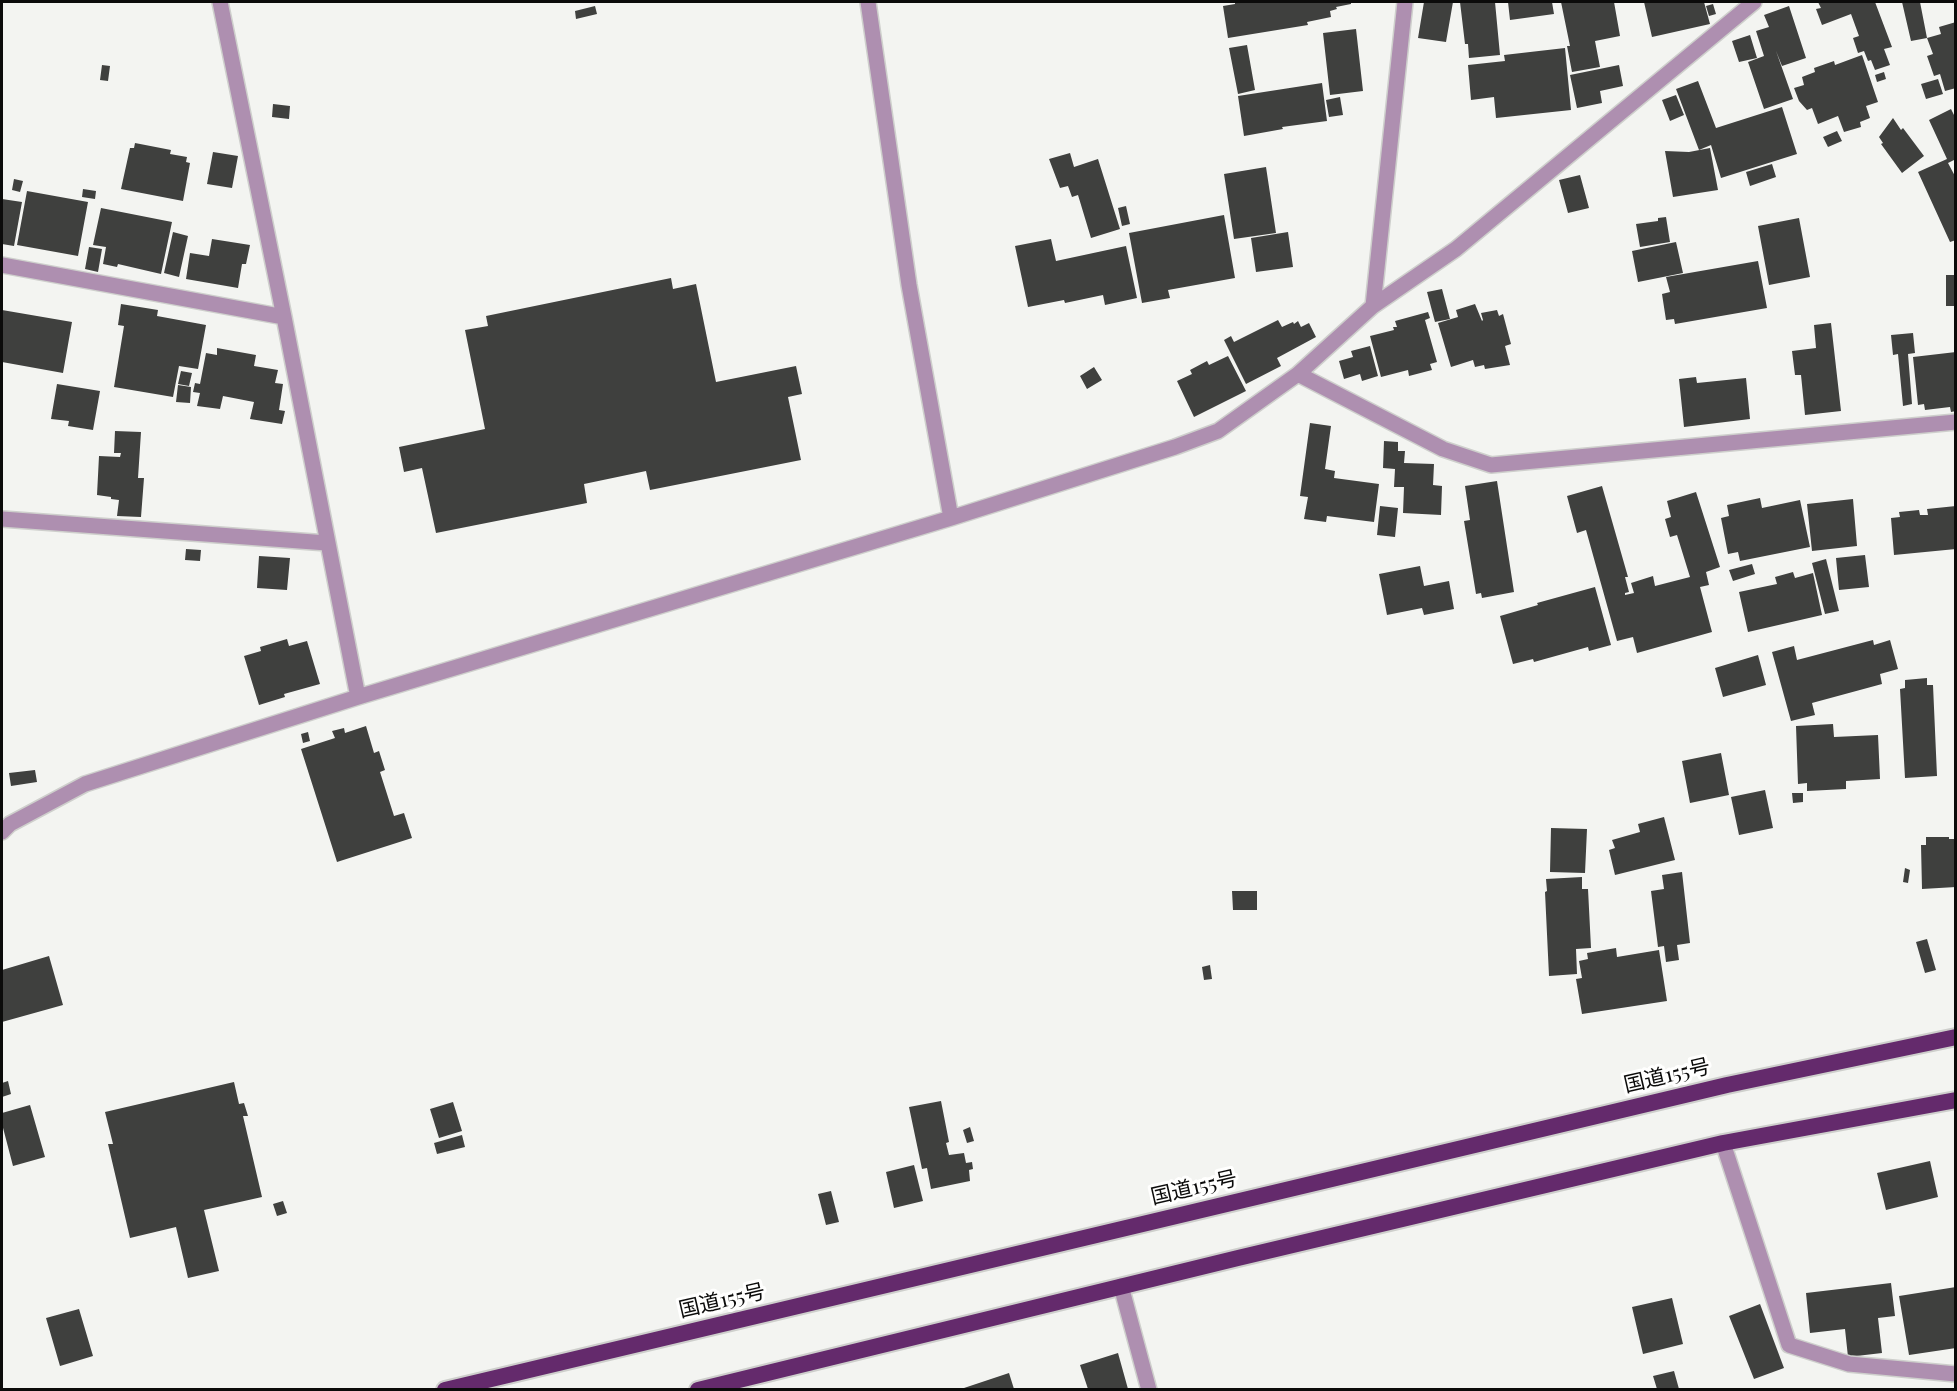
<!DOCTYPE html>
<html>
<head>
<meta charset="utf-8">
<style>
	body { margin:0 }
	#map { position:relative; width:1957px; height:1391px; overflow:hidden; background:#f3f4f1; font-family:"Playfair Display",serif }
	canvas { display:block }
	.frame { position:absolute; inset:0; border:3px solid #0b0b0a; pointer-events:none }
</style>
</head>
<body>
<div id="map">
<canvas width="1957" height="1391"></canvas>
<div class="frame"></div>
</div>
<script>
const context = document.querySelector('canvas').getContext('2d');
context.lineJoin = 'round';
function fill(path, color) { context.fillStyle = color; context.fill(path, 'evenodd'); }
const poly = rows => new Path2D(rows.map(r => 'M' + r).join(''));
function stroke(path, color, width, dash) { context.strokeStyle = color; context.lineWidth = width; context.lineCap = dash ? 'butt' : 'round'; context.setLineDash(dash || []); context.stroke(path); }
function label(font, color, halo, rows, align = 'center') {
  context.font = font + ' "Playfair Display","Noto Sans JP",serif'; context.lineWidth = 6; context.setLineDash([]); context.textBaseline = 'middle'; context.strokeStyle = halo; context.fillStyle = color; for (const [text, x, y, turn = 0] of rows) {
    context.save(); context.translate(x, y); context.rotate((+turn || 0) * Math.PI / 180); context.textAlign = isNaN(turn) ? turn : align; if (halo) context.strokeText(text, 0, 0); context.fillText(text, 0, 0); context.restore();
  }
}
fill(poly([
	[1235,2,1351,2,1351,4,1336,7,1337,9,1330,11,1331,17,1307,22,1308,25,1228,38,1223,6,1235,4],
	[1424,2,1453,2,1446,42,1418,38],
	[1460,2,1495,2,1500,55,1469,58,1468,44,1465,44],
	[1508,2,1552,2,1554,14,1510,20],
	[1561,2,1614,2,1620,36,1595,41,1600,67,1572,72,1567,46,1570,46],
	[1644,2,1704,2,1710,24,1652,37],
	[1818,2,1875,2,1892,47,1884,49,1890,65,1875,70,1871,60,1868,61,1864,51,1858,53,1853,38,1859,36,1851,14,1822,25,1816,9,1821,8],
	[1902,2,1920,2,1927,38,1911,41],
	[1713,4,1716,14,1709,16,1706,6],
	[595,6,597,14,576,19,575,11],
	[1789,6,1806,58,1782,66,1776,51,1793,99,1764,109,1748,62,1764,56,1756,31,1769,27,1764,15],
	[1956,22,1956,88,1945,91,1940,74,1934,76,1927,56,1933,54,1927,38,1941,34,1939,27],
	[1356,29,1363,91,1330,95,1323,33],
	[1750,35,1757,58,1739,62,1732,41],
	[1247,45,1255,90,1238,94,1229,48],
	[1565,48,1571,110,1496,118,1494,97,1471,100,1468,65,1505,61,1504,55],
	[1862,55,1878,102,1866,106,1870,118,1860,122,1861,127,1844,132,1838,116,1818,124,1812,108,1807,110,1799,101,1794,88,1804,85,1802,77,1815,72,1814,68,1834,61,1835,65],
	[102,65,110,66,108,81,100,80],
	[1619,65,1623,86,1600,91,1602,103,1577,108,1570,75],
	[1884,72,1886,79,1877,82,1875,75],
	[1938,79,1943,94,1926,99,1921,84],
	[1698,81,1716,128,1782,107,1797,154,1721,178,1711,145,1699,150,1676,89],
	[1322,83,1327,121,1282,127,1283,129,1244,136,1238,96],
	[1676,95,1684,115,1670,121,1662,100],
	[1340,97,1343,115,1329,117,1326,100],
	[273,104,290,106,289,119,272,117],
	[1951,109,1956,119,1956,159,1948,163,1956,178,1956,240,1950,242,1918,172,1947,159,1929,120],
	[1893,118,1901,130,1903,128,1924,156,1902,173,1881,144,1883,143,1879,137],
	[1837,131,1842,141,1828,147,1823,137],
	[135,143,171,150,170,154,187,157,186,162,190,163,183,201,121,189,130,148,134,148],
	[1710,148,1718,190,1673,197,1665,151,1689,152],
	[213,152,238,156,232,188,207,184],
	[1070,153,1074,167,1098,159,1120,229,1091,238,1078,195,1072,197,1068,186,1060,188,1049,159],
	[1772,164,1776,177,1750,186,1746,172],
	[1266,167,1276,233,1234,239,1224,174],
	[1580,175,1589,208,1568,213,1559,180],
	[14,179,23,181,20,192,12,190],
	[83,189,96,191,95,199,82,197],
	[27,191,88,202,78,256,17,245],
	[2,199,22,202,14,246,2,244],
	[1126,206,1130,224,1122,226,1118,208],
	[101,208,172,222,161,274,118,264,117,267,103,264,106,247,93,245],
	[1224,215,1235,278,1168,290,1170,298,1142,303,1129,233],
	[1666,217,1670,242,1640,247,1636,224,1658,221,1658,218],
	[1799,218,1810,277,1769,285,1758,226],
	[173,232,188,236,179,277,164,273],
	[1288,232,1293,267,1256,272,1251,238],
	[212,239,250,245,246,264,242,264,238,288,186,279,190,253,209,256],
	[1051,239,1056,261,1126,246,1137,298,1105,305,1103,295,1065,303,1064,300,1028,307,1015,246],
	[1676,242,1683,273,1638,282,1632,251],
	[89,247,102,249,98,272,85,269],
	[1758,261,1767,308,1675,324,1674,319,1666,320,1662,294,1670,292,1666,277],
	[1946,275,1956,275,1956,306,1946,306],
	[671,278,673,289,696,284,716,382,796,366,802,394,788,397,801,460,650,490,646,471,584,484,587,503,436,533,422,468,404,472,399,447,485,429,465,330,488,326,486,316],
	[1442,289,1450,319,1435,322,1427,292],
	[121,304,158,310,157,316,206,325,198,369,179,366,173,397,114,387,124,326,118,325],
	[1475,304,1482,321,1483,320,1481,313,1497,310,1499,316,1503,314,1511,344,1505,346,1510,365,1485,369,1484,365,1475,367,1473,360,1451,367,1438,323,1458,317,1456,310],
	[2,310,72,322,63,373,2,362],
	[1428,312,1430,318,1425,320,1437,362,1430,364,1432,370,1409,376,1408,370,1381,377,1370,336,1394,330,1393,327,1397,327,1395,321],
	[1278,320,1282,327,1293,322,1294,324,1298,321,1301,327,1309,323,1316,337,1277,358,1281,366,1246,384,1224,340,1231,336,1234,342],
	[1831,323,1841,411,1805,415,1801,375,1795,375,1792,351,1816,348,1814,325],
	[1913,333,1915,353,1908,354,1912,404,1903,406,1898,354,1893,355,1891,335],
	[1370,346,1378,376,1362,381,1360,374,1344,379,1339,361,1353,357,1351,351],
	[217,348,256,355,254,366,278,370,275,383,283,384,279,410,285,411,282,424,250,419,254,402,223,396,220,409,197,406,200,393,193,392,195,383,200,384,206,353,217,355],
	[1956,352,1956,411,1951,412,1950,407,1925,410,1924,404,1918,405,1913,357],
	[1228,356,1246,391,1194,417,1177,381,1192,374,1190,370,1207,361,1209,365],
	[1094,367,1102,380,1087,389,1080,376],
	[181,371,192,373,189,386,178,384],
	[1696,377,1697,383,1746,378,1750,419,1684,427,1679,379],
	[57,384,100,391,93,430,68,426,69,421,51,419],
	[178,385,191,387,190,403,176,402],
	[1310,423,1331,426,1325,469,1335,471,1334,478,1379,484,1374,522,1327,516,1326,522,1304,519,1308,497,1300,496],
	[115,431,141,432,138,478,144,478,141,517,117,516,119,500,111,499,111,497,97,495,99,456,120,457,121,453,114,453],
	[1384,441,1398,442,1398,451,1405,451,1404,463,1434,464,1433,485,1442,486,1441,515,1403,513,1404,487,1394,487,1395,469,1383,468],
	[1497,481,1514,592,1482,598,1481,593,1476,594,1464,521,1470,520,1465,486],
	[1602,486,1628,577,1625,577,1629,592,1625,593,1625,595,1634,593,1631,583,1653,576,1655,586,1690,577,1677,535,1670,537,1665,519,1671,517,1667,501,1696,492,1720,567,1706,572,1709,585,1700,587,1712,632,1637,653,1633,637,1617,641,1586,530,1577,533,1567,496],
	[1760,498,1762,508,1800,500,1810,547,1740,561,1738,552,1728,554,1721,518,1729,516,1727,505],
	[1853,499,1857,546,1812,551,1807,504],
	[1380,506,1398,508,1395,537,1377,535],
	[1956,506,1956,549,1894,555,1891,518,1900,517,1899,512,1919,510,1920,515,1928,515,1927,509],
	[186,549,201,550,200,561,185,560],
	[1865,555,1869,587,1839,590,1836,558],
	[259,556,290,558,287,590,257,588],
	[1826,559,1839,611,1825,614,1812,563],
	[1752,564,1755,574,1733,581,1729,570],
	[1420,566,1424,586,1449,581,1454,609,1424,615,1422,608,1387,615,1379,574],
	[1793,572,1795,578,1813,573,1822,615,1748,632,1739,592,1777,584,1775,577],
	[1595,587,1611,645,1589,651,1588,647,1534,662,1533,659,1513,664,1500,616,1538,605,1537,603],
	[287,639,289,646,307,641,320,684,284,694,285,697,259,705,244,656,261,651,260,647],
	[1873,640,1874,645,1890,640,1898,669,1880,674,1882,684,1812,703,1815,715,1791,721,1772,652,1794,646,1797,660],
	[1758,655,1766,685,1723,697,1715,668],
	[1927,678,1927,685,1933,685,1937,776,1905,778,1900,689,1905,688,1905,680],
	[1833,724,1834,737,1878,735,1880,779,1846,781,1846,789,1807,791,1807,783,1798,784,1796,726],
	[366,726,374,753,379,751,385,770,380,772,394,816,404,813,412,838,337,862,301,749,335,738,332,731,344,728,345,733],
	[308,732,310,741,303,743,301,734],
	[1721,753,1729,795,1690,803,1682,761],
	[35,770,37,782,11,786,9,773],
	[1765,790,1773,828,1739,835,1731,797],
	[1792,793,1803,793,1803,802,1793,803],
	[1664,817,1675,860,1615,875,1609,850,1615,848,1612,840,1640,832,1638,824],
	[1551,828,1587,829,1585,873,1550,872],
	[1926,837,1949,837,1949,839,1956,839,1956,887,1922,889,1921,845,1926,845],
	[1905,868,1910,870,1908,883,1903,882],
	[1682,872,1690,943,1677,945,1679,960,1666,962,1664,946,1658,947,1651,891,1664,889,1662,875],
	[1582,877,1582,889,1588,889,1591,948,1576,949,1577,974,1549,976,1545,892,1547,891,1546,879],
	[1232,891,1257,891,1257,910,1233,910],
	[1927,939,1936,970,1925,973,1916,942],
	[1616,948,1617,957,1659,950,1667,1001,1582,1014,1576,979,1582,978,1579,961,1588,959,1587,953],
	[49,956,63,1005,2,1022,2,970],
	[1210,965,1212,979,1204,980,1202,967],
	[8,1081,11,1094,2,1097,2,1083],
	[234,1082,239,1104,244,1103,248,1116,243,1116,262,1197,204,1210,219,1271,188,1278,176,1227,130,1238,108,1144,113,1144,105,1112],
	[941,1101,949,1142,946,1143,949,1155,964,1153,966,1163,972,1162,973,1169,969,1170,970,1181,931,1189,927,1168,922,1169,909,1107],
	[453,1102,462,1131,439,1138,430,1109],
	[30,1105,45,1157,13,1166,2,1124,2,1113],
	[970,1127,974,1141,967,1143,963,1130],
	[462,1135,465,1147,437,1154,434,1143],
	[1930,1161,1938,1197,1886,1210,1877,1173],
	[914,1165,923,1201,894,1208,886,1172],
	[831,1191,839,1222,826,1225,818,1194],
	[283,1201,287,1213,277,1216,273,1204],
	[1891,1283,1895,1316,1878,1318,1882,1353,1848,1357,1845,1329,1810,1333,1806,1293],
	[1956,1287,1956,1348,1909,1355,1899,1296],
	[1672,1298,1683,1344,1643,1354,1632,1307],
	[1760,1304,1784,1368,1754,1379,1729,1316],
	[79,1309,93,1356,60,1366,46,1318],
	[1118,1353,1128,1389,1088,1389,1080,1365],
	[1674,1371,1679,1389,1657,1389,1653,1376],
	[1009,1373,1014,1389,961,1389]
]), '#3f403e');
const minor = poly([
	[220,2,284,317,358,697],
	[868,2,909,285,951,518],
	[2,265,284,317],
	[1373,306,1405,2],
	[1298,374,1443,449,1491,465,1956,422],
	[2,519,327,543],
	[2,832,10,824,85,784,358,697,951,518,1175,447,1218,431,1298,374,1373,306,1456,249,1754,2],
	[1723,1143,1789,1345,1849,1364,1956,1374],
	[1121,1286,1149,1390]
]);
const trunk = poly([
	[445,1390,1727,1085,1956,1037],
	[698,1390,1238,1258,1723,1143,1956,1100]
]);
stroke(minor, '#cecfcc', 18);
stroke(trunk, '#cecfcc', 20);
stroke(minor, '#ae8fb0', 15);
stroke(trunk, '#642a6c', 16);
label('21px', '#0b0b0a', '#fffffe', [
	["国道155号",1667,1076,-13],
	["国道155号",1194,1188,-13],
	["国道155号",722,1301,-13]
]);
</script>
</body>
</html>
